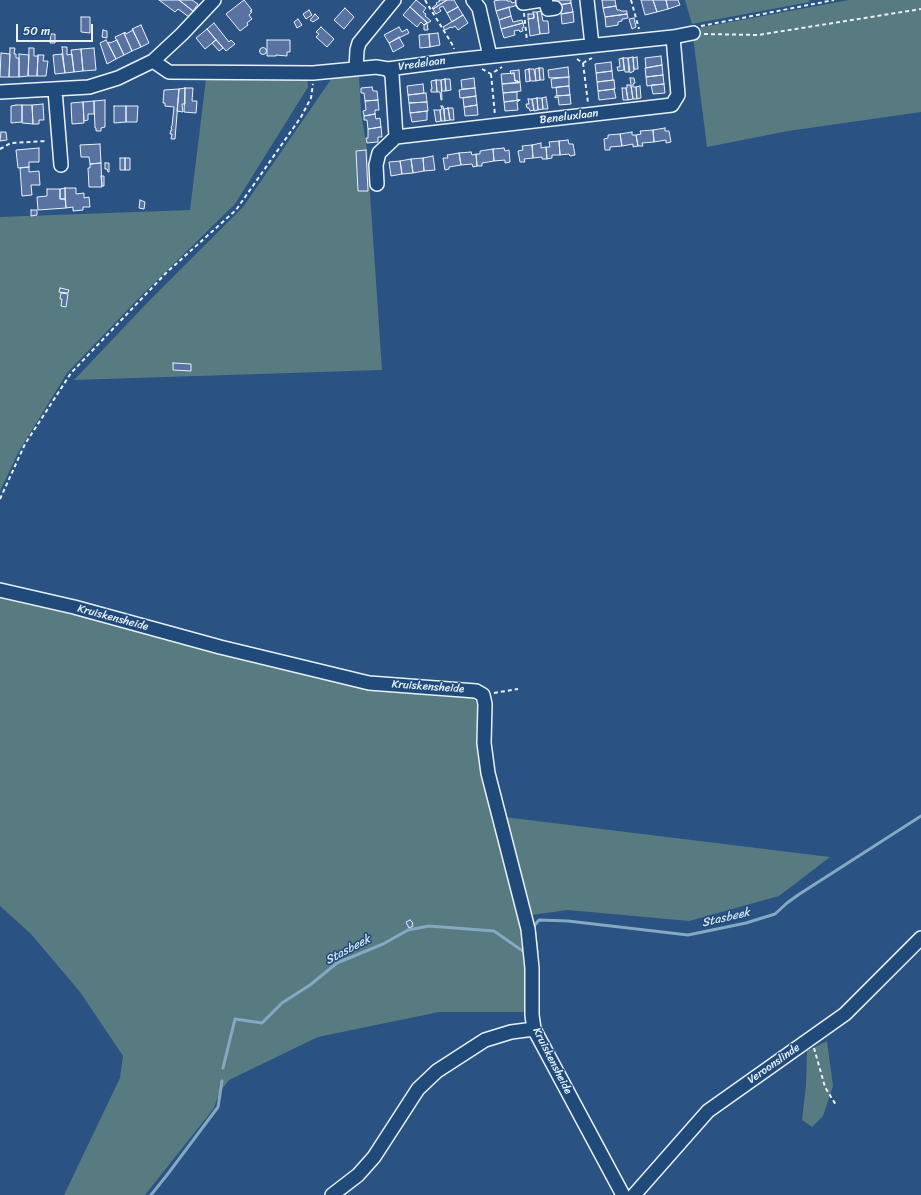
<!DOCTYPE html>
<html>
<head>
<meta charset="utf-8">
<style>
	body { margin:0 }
	#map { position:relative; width:921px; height:1195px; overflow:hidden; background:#2a5282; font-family:Sriracha,sans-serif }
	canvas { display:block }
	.scale { position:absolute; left:16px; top:24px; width:77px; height:18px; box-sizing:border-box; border:2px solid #e8f1f8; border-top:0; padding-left:5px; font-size:12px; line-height:14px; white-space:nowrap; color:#e8f1f8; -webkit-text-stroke:3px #1f4a7a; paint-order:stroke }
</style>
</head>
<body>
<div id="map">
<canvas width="921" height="1195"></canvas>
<div class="scale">50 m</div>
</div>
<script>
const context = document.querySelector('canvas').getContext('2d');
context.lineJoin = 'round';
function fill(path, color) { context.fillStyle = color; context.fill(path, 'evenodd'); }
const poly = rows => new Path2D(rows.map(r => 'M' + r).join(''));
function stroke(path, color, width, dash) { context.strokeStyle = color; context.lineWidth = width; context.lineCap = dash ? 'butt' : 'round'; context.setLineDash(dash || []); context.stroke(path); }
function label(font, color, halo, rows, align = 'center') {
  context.font = font + ' Sriracha,sans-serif'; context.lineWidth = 3; context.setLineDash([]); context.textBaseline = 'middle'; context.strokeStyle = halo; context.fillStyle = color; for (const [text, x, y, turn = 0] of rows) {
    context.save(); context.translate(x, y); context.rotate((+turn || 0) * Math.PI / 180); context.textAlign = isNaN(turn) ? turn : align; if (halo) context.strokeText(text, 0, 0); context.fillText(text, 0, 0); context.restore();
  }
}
fill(poly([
	[685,0,809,0,810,2,692,24],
	[849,0,921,0,921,112,788,131,707,147,692,29],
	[359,77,361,112,367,149,382,370,74,380,148,302,243,207,332,78],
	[206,79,307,79,308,87,235,204,139,298,67,373,19,451,0,491,0,217,190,210],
	[0,594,259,660,462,694,473,698,478,705,483,779,520,923,529,1012,439,1012,318,1037,229,1080,219,1093,214,1108,145,1195,64,1195,120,1078,123,1056,80,992,31,934,0,906],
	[504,817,830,857,779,896,689,921,568,910,531,915],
	[827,1041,833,1086,823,1116,812,1127,802,1120,806,1085,807,1051]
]), '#577b80');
stroke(poly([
	[537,952,534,926,539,920,568,921,688,935,746,923,775,914,787,903,798,895,921,816],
	[223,1068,235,1019,262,1023,282,1003,310,985,337,963,383,944,408,930,429,926,494,931,527,954],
	[151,1195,167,1175,218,1107,222,1081]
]), '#85a8c3', 3);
const building = poly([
	[159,0,179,0,193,11,189,17,178,9,175,12,159,0],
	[179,0,192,0,198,4,193,11,179,0],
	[244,0,252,10,250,11,252,12,249,15,252,19,247,23,248,25,240,31,226,14,244,0],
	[416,0,426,8,423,12,426,14,425,16,431,21,428,23,410,7,416,0],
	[439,0,447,0,433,9,432,8,437,4,436,3,440,1,439,0],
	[447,0,454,0,458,7,447,13,443,6,439,8,441,11,436,14,433,9,447,0],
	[499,0,507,0,507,1,511,1,512,3,518,1,522,4,496,11,494,1,499,0],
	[547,0,571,0,571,3,559,5,559,2,554,3,554,0,548,1,547,0],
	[602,0,615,0,616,6,603,8,602,0],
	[641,0,653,0,657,12,645,15,641,0],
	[653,0,666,0,668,9,657,12,653,0],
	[666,0,678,0,680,5,668,9,666,0],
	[571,3,573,12,561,14,559,5,571,3],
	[616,6,617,10,620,10,621,11,627,11,627,14,605,17,603,8,616,6],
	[410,7,427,23,424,25,421,22,417,27,403,15,410,7],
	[458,7,463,15,452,22,447,13,458,7],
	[509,7,511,16,499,20,496,11,509,7],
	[345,8,354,17,344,29,334,20,345,8],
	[309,10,312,15,306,19,303,14,309,10],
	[541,11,543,21,548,21,549,33,540,34,537,12,541,11],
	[533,12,537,12,540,34,530,36,528,19,534,18,533,12],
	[573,12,574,22,562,24,561,14,573,12],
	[315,14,319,18,313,22,310,20,315,14],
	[528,14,534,14,534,18,528,19,528,14],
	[627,14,628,18,622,19,622,21,618,22,618,25,606,27,605,17,627,14],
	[463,15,468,23,458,30,455,26,452,28,451,27,445,30,443,27,463,15],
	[511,16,513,22,522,20,523,23,501,29,499,20,511,16],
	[81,17,90,17,90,33,81,32,81,17],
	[634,18,636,27,632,29,629,19,634,18],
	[298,19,302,25,297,28,294,22,298,19],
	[214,23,229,42,231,40,235,44,226,51,207,29,214,23],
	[427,23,428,30,424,30,424,25,427,23],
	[523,23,524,27,522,28,523,31,520,32,519,30,514,31,515,35,504,38,501,29,523,23],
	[141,25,149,43,141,47,132,29,141,25],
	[321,27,334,39,327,47,316,37,319,34,316,32,321,27],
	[399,27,402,32,407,29,409,33,389,43,384,35,399,27],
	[207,29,216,40,205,49,196,38,207,29],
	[103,30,107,31,107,38,102,37,103,30],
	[133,30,141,47,132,51,124,33,125,32,126,34,133,30],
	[124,33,132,51,124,55,115,37,124,33],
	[438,33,440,45,430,47,429,34,438,33],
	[51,34,55,34,55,43,50,43,51,34],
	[429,34,430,47,420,48,419,35,429,34],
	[399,37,404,46,393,52,389,43,399,37],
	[106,40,116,59,107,64,100,43,106,40],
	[117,40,124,55,116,59,108,43,110,42,110,43,117,40],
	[216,40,223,48,219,51,212,43,216,40],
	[267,40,290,40,290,52,287,52,287,56,276,55,276,56,267,56,267,40],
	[62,47,67,47,67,55,72,54,74,72,65,73,62,47],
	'259.5 51a3.5 3.5 0 1 1 7 0a3.5 3.5 0 1 1-7 0Z',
	[10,48,15,48,14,54,16,54,16,58,19,58,19,77,9,77,10,48],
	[29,48,34,48,34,56,38,56,37,76,28,76,29,48],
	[94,48,96,70,83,71,81,49,94,48],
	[81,49,83,71,74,72,71,50,81,49],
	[1,53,10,54,9,77,0,77,1,53],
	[19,54,29,55,28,76,19,77,19,54],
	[62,54,65,73,55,74,53,55,62,54],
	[38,55,44,55,43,61,48,61,46,76,37,76,38,55],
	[661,56,662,65,646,68,645,58,661,56],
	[633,57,634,71,630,73,628,58,633,57],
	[637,57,638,69,634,69,633,58,637,57],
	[623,58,624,70,618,71,617,67,620,67,619,59,623,58],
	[623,58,628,58,629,72,625,72,623,58],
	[611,62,612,71,596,73,595,64,611,62],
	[662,65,663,75,646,77,645,68,662,65],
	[568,67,569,77,549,78,548,70,568,67],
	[539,68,543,68,544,80,540,80,539,68],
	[539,68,540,80,536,81,535,69,539,68],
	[529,69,530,81,526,82,525,70,529,69],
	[529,69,534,69,536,81,530,81,529,69],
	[519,70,520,82,518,83,518,81,515,81,514,73,511,74,510,71,519,70],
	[612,71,613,80,597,82,596,73,612,71],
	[514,73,515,81,518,81,518,83,502,84,501,74,514,73],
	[663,75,664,84,647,86,646,77,663,75],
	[569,77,569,86,552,88,551,79,569,77],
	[474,78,475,88,462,89,461,80,474,78],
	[630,78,634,78,635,83,633,84,633,87,636,87,637,99,633,99,630,78],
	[445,79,450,79,451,90,446,91,445,79],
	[445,79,446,91,442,91,441,80,445,79],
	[436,80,437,92,431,92,431,89,432,89,431,81,436,80],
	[436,80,441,80,442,100,441,100,440,92,437,92,436,80],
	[614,80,615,89,598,91,597,82,614,80],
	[520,82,521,91,503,93,502,84,520,82],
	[423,84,424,93,408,95,407,86,423,84],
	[664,84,665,93,653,94,651,85,664,84],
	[627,85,630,85,631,87,633,99,628,100,626,88,627,88,627,85],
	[569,86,570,95,557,96,556,87,569,86],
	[640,86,641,98,637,99,636,87,640,86],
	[372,87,373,91,377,91,378,100,365,101,364,93,361,93,361,88,372,87],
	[185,88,185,104,182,104,183,112,177,111,179,89,185,88],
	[185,88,193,88,192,101,197,101,196,113,184,112,185,88],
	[475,88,476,96,460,98,459,90,475,88],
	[622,88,626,88,628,100,623,100,622,88],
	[179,89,175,139,171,139,172,134,170,134,171,130,172,130,171,127,172,126,174,107,165,106,165,103,163,103,164,90,179,89],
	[614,89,616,98,599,100,598,91,614,89],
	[517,92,517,100,520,100,504,102,503,93,517,92],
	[426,93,427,102,409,103,408,95,426,93],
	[570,95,571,104,559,105,558,97,555,98,555,96,570,95],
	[476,96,477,105,464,107,463,98,476,96],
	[546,97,548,109,543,109,542,98,546,97],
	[537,98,542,98,543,109,538,110,537,98],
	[537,98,538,110,534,111,532,99,537,98],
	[528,99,532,99,534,110,530,111,529,108,527,108,526,104,529,104,528,99],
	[105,100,105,127,101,128,101,131,96,131,96,128,95,128,94,101,105,100],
	[378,100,379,110,375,110,375,114,364,116,363,111,366,110,365,101,378,100],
	[520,100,517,102,518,110,505,111,504,102,520,100],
	[94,101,94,114,88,114,88,120,84,121,83,102,94,101],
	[83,102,84,123,72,124,71,103,83,102],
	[427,102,428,111,410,113,409,103,427,102],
	[43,104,44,120,39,120,39,124,33,124,32,105,43,104],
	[16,105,22,105,22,122,11,123,11,106,16,105],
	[22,105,32,105,33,124,22,123,22,105],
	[477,105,478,115,465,116,464,107,477,105],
	[114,106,126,106,126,122,114,123,114,106],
	[126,106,138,106,137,122,126,122,126,106],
	[441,106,443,106,445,121,441,121,440,110,442,109,441,106],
	[448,108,453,108,454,120,450,120,448,108],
	[448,108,450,120,445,121,444,109,448,108],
	[434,110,440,110,441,121,436,122,434,110],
	[427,111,427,120,412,122,410,113,427,111],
	[375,114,376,119,380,118,381,127,368,129,367,120,364,120,364,116,375,114],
	[381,127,382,137,378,137,378,142,367,143,366,138,368,138,368,129,381,127],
	[665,128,665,131,669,131,671,142,666,143,666,140,654,142,653,130,665,128],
	[653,130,654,142,642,143,643,146,638,146,636,135,641,134,640,131,653,130],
	[1,132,6,132,7,140,0,141,1,132],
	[632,132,632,135,636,135,638,146,633,147,633,144,622,146,620,134,632,132],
	[620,134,622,146,610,147,610,150,605,150,604,139,608,138,608,135,620,134],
	[568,140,569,144,573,144,575,155,570,156,569,154,560,155,559,141,568,140],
	[559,141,560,155,552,155,552,158,547,159,546,147,550,147,549,142,559,141],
	[541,143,541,148,546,147,547,159,542,159,542,157,533,158,532,145,541,143],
	[100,144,101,163,90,164,89,157,81,157,80,145,100,144],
	[532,145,533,158,524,159,525,162,520,162,518,151,523,150,522,146,532,145],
	[39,148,39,162,29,162,29,167,18,168,16,150,39,148],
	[504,148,505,151,509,150,510,162,505,163,505,160,494,161,493,149,504,148],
	[493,149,494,161,482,163,482,166,477,166,476,154,480,154,480,151,493,149],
	[366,150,368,191,358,191,356,151,366,150],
	[471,152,472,155,476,154,477,166,473,167,472,164,461,165,459,153,471,152],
	[459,153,461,165,449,167,449,169,445,170,443,158,448,158,447,155,459,153],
	[433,156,435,170,424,171,423,158,433,156],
	[120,158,125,158,125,170,120,170,120,158],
	[125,158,130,158,130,170,125,170,125,158],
	[423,158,424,171,413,173,411,159,423,158],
	[411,159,413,173,402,174,400,161,411,159],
	[400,161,402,174,391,176,389,162,400,161],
	[101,163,102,187,89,187,88,168,90,168,90,164,101,163],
	[105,163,109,163,109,172,108,172,107,169,105,169,105,163],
	[29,167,29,172,39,171,40,185,31,185,32,195,22,196,20,168,29,167],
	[101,176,104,176,104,186,102,186,101,176],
	[65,188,65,199,60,199,60,189,65,188],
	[65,188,76,188,76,194,84,193,84,198,89,197,90,207,83,207,83,210,73,211,73,207,66,208,65,188],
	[47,189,60,189,60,199,65,199,66,208,38,210,37,197,47,196,47,189],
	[140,200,145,202,144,209,139,208,140,200],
	[31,210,37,210,37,215,31,216,31,210],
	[60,288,69,290,68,293,59,292,60,288],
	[61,293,68,294,66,307,61,306,62,299,60,299,61,293],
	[173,363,191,364,191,371,173,370,173,363],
	[410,920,413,923,412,924,413,926,409,928,406,922,410,920]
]);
fill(building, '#5873a2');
stroke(building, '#e8f1f8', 1);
const minor = poly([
	[473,0,479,8,490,56],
	[523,0,523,3,542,0],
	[545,0,548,9,555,8],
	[587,0,592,45],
	[153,61,169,72,313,73,376,67,388,69,456,60,673,37,693,33],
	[356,69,357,50,359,43,394,0],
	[388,69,392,75,396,137,672,105,678,95,673,37],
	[55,90,61,165],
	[0,92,89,87,118,78,153,61,182,34,214,0],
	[377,184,376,165,379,153,396,137],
	[0,590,74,607,220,647,369,683,476,691,483,695,485,704,484,743,488,773,528,929,532,968,532,1015,534,1029,623,1195],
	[332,1195,358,1175,374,1157,418,1089,437,1071,485,1040,511,1032,534,1029],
	[634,1195,708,1111,845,1014,921,938]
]);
stroke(minor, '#e8f1f8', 16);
stroke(poly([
	[425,0,452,44,454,49],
	[631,0,639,29],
	[524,13,527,41],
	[701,26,834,0],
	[704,34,758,35,921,9],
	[577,59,583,63,592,58],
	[583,63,588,103],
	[482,69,491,74,502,67],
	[491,74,495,115],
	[0,149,11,143,47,141],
	[0,499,25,444,71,373,166,273,236,210,301,117,311,98,313,84],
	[494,693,518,689],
	[814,1048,825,1087,836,1105]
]), '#e8f1f8', 2, [4, 3]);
stroke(minor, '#1f4a7a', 13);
label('11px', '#e8f1f8', '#1f4a7a', [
	["Vredelaan",422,64,-8],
	["Beneluxlaan",569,117,-7],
	["Kruiskensheide",113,618,15],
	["Kruiskensheide",428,687,4],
	["Kruiskensheide",552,1061,63],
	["Veroonslinde",774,1064,-35]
]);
label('italic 12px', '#cfdfeb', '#1f4a7a', [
	["Stasbeek",726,918,-13],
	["Stasbeek",348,950,-28]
]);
</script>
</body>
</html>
